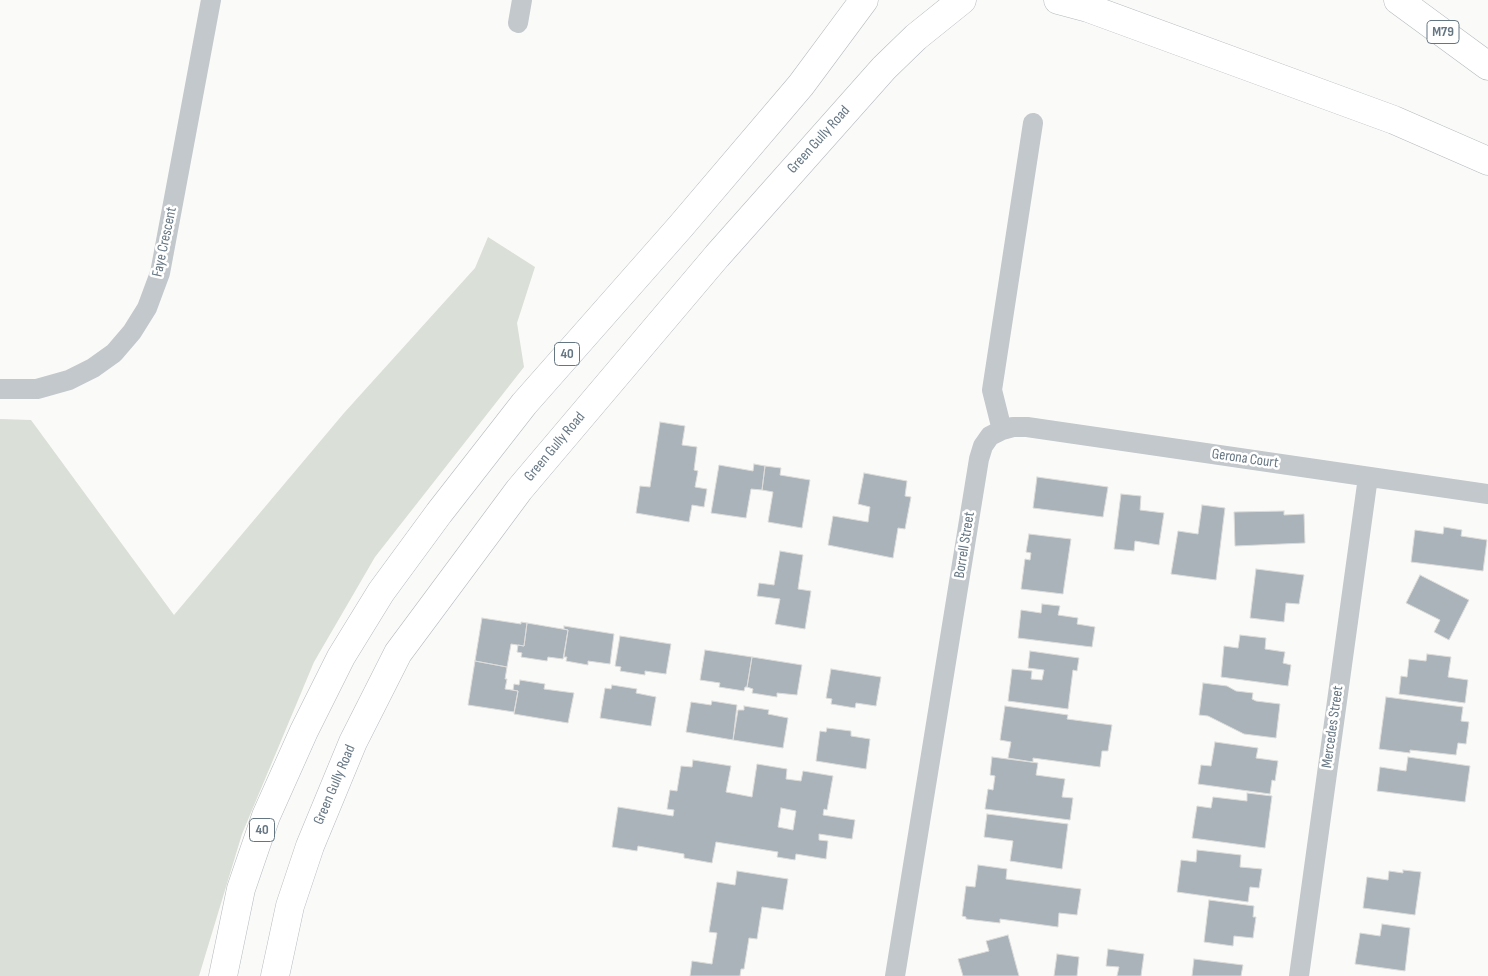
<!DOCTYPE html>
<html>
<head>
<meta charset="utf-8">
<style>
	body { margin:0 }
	canvas { display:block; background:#fafaf8 }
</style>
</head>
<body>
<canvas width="1488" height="976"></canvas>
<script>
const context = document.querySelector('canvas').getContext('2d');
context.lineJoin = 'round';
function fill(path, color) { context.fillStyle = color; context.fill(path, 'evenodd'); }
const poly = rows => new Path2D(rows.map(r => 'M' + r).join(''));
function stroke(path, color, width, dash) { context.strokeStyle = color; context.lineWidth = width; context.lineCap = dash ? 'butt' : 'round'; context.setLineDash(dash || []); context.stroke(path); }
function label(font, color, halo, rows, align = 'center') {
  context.font = font + ' "Sofia Sans Condensed",sans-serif'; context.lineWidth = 5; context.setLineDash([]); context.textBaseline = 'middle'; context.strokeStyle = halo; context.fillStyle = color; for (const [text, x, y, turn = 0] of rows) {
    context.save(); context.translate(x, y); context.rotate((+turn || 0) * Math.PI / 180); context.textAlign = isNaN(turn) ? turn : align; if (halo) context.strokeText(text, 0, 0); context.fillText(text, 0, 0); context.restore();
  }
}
fill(poly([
	[488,237,535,267,517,323,524,367,375,557,314,662,242,834,199,976,0,976,0,419,31,420,174,615,344,413,475,268]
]), '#dadfd7');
const building = poly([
	[660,422,685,426,682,445,697,447,694,470,698,471,695,487,707,489,704,507,692,505,689,522,636,513,640,486,650,487,660,422],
	[754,464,765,466,762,490,751,489,746,518,711,513,719,465,753,471,754,464],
	[765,466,781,468,780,475,810,480,802,528,768,522,773,492,762,490,765,466],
	[864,473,907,481,905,496,911,497,905,529,898,528,893,558,828,545,833,516,868,522,870,507,858,504,864,473],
	[1037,477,1108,487,1103,517,1033,508,1037,477],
	[1121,494,1141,496,1140,510,1164,513,1159,545,1135,541,1134,551,1114,549,1121,494],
	[1202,505,1225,508,1216,580,1171,574,1178,531,1198,534,1202,505],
	[1284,511,1284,515,1304,514,1305,543,1235,546,1234,512,1284,511],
	[1444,527,1462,530,1461,536,1487,540,1483,571,1411,562,1415,530,1443,534,1444,527],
	[1029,534,1071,539,1063,594,1021,589,1025,559,1030,560,1031,553,1026,552,1029,534],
	[780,551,803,555,798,589,811,591,805,629,775,624,780,599,757,596,759,583,774,585,780,551],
	[1256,569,1304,575,1299,604,1286,603,1284,622,1250,618,1256,569],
	[1420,575,1469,600,1449,640,1434,632,1440,620,1406,603,1420,575],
	[1042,604,1060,606,1058,615,1078,618,1077,624,1095,627,1092,647,1018,638,1021,610,1041,613,1042,604],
	[482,618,521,624,521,622,527,623,524,646,511,644,507,667,475,661,482,618],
	[527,623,568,630,563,659,548,657,547,661,521,657,522,653,517,652,518,645,524,646,527,623],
	[564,626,614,634,610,664,588,661,588,665,566,661,567,657,564,657,568,630,564,629,564,626],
	[1240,635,1266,638,1265,649,1285,652,1283,663,1291,665,1288,686,1221,677,1224,646,1238,648,1240,635],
	[620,636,671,644,666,674,645,671,645,675,620,671,621,667,615,666,620,636],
	[705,650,752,657,747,687,745,687,744,691,719,687,720,683,700,680,705,650],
	[1030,651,1079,658,1077,671,1073,670,1068,709,1008,701,1012,669,1032,671,1031,679,1042,680,1044,670,1028,668,1030,651],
	[1427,654,1451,657,1448,677,1468,680,1465,703,1399,694,1401,676,1407,677,1409,659,1426,661,1427,654],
	[752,657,802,665,797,695,777,693,777,697,752,693,753,689,747,687,752,657],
	[475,661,507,667,505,679,507,679,505,689,518,691,514,712,468,705,475,661],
	[831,669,881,677,876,706,856,703,855,708,831,704,832,699,826,698,831,669],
	[520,680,545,684,544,689,574,693,568,723,514,714,518,691,513,690,514,684,519,685,520,680],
	[1203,683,1227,686,1236,691,1253,693,1252,699,1256,701,1280,704,1276,738,1244,734,1208,716,1199,715,1203,683],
	[612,685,637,689,636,693,656,697,651,726,600,718,605,688,611,689,612,685],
	[1386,697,1463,707,1461,721,1469,722,1466,744,1458,743,1456,755,1410,750,1410,753,1379,749,1386,697],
	[712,701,737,705,733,740,686,732,691,702,711,705,712,701],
	[744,706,769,710,768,714,788,718,783,748,733,740,738,710,744,710,744,706],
	[1005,706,1068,715,1067,719,1112,725,1108,751,1102,751,1100,767,1033,758,1033,762,1008,758,1011,742,1000,740,1005,706],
	[827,728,851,731,851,736,870,739,866,769,816,761,820,731,826,732,827,728],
	[1215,742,1258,748,1256,758,1278,761,1275,781,1272,780,1270,794,1198,784,1201,765,1211,766,1215,742],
	[992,757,1038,763,1036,775,1065,779,1062,797,1073,798,1070,820,985,809,988,789,993,790,995,776,990,775,992,757],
	[1408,757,1470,766,1465,802,1377,791,1380,767,1406,771,1408,757],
	[693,760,731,766,726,792,752,797,757,764,787,769,786,779,801,781,803,771,833,776,827,810,824,809,823,815,855,820,852,839,819,834,819,840,828,841,826,859,796,854,795,860,777,857,778,852,716,842,712,863,684,858,684,854,638,846,637,851,612,847,618,807,673,816,674,810,667,809,670,790,677,791,681,766,692,767,693,760],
	[781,808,796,811,793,830,778,827,781,808],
	[1247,793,1272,796,1265,848,1192,838,1197,806,1211,808,1213,797,1247,801,1247,793],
	[987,814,1068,824,1062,869,1010,861,1013,841,984,837,987,814],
	[1197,850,1241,855,1240,867,1262,869,1259,888,1250,887,1248,902,1177,892,1181,860,1196,862,1197,850],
	[978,865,1007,869,1006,879,1081,889,1077,915,1059,913,1058,927,1000,919,1000,923,966,919,966,917,962,916,966,886,975,887,978,865],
	[1403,870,1421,872,1415,915,1363,908,1367,877,1388,880,1389,871,1403,873,1403,870],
	[737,871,788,879,783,910,762,907,757,939,749,938,744,969,741,969,740,976,690,976,692,961,712,964,717,933,709,932,717,882,735,885,737,871],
	[1209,900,1254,906,1253,917,1256,917,1253,938,1234,936,1233,946,1204,942,1209,900],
	[1382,924,1410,928,1405,971,1355,964,1360,933,1380,936,1382,924],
	[1008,935,1019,976,963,976,958,959,989,951,986,941,1008,935],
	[1108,949,1144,954,1141,976,1117,976,1119,967,1106,966,1108,949],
	[1057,954,1079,957,1077,976,1054,976,1057,954],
	[1194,959,1243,965,1241,976,1192,976,1194,959]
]);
fill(building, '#aab3b9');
stroke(building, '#dcdcda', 1);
const primary = poly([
	[223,976,241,889,266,816,304,731,341,657,381,592,439,513,524,404,681,226,801,85,864,0],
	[275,976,290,906,310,846,353,742,398,653,519,490,717,256,884,68,916,37,962,0]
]);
const highway = poly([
	[1058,0,1088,8,1394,120,1488,161],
	[1398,0,1488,66]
]);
stroke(primary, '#b5babe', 29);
stroke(highway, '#b4b9bd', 29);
stroke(poly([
	[518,23,522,0],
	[0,389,37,389,69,380,93,368,114,353,132,332,147,308,160,273,211,0],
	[1002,430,992,390,1033,123],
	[895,976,979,459,983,446,990,436,1002,430,1013,427,1027,427,1488,494],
	[1299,976,1368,477]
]), '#c3c8cc', 20);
stroke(primary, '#fff', 28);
stroke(highway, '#fff', 28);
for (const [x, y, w] of [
	[1443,32,32],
	[567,354,25],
	[262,830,25]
]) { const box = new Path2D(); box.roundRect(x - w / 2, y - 11.5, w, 23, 4); context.fillStyle = '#fff'; context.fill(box); stroke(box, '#657683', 1); }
label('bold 14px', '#657683', null, [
	["M79",1443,32],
	["40",567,354],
	["40",262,830]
]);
label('15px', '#657683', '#fff', [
	["Green Gully Road",819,140,-48],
	["Faye Crescent",165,242,-78],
	["Green Gully Road",555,447,-50],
	["Gerona Court",1245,459,8],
	["Borrell Street",965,545,-81],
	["Mercedes Street",1333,727,-82],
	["Green Gully Road",335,785,-67]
]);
</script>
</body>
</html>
